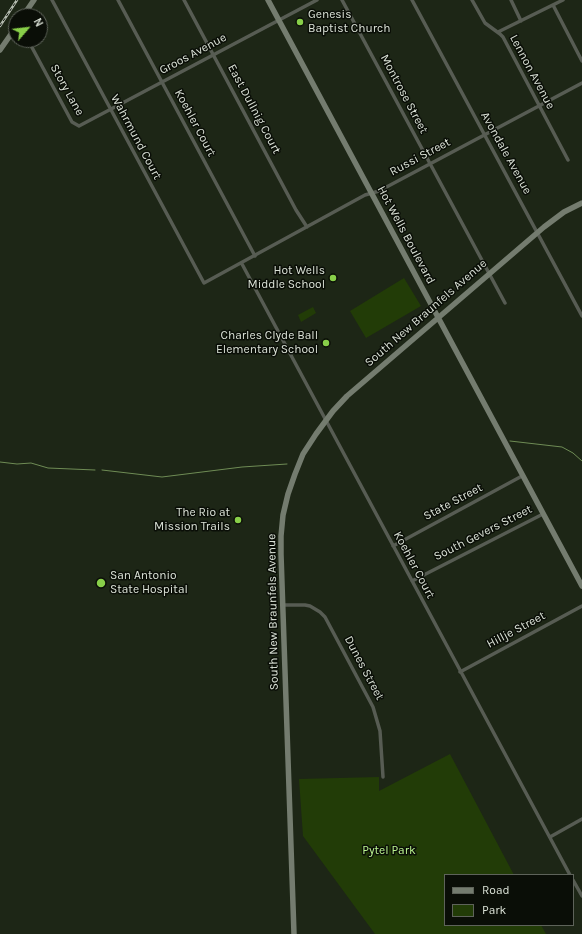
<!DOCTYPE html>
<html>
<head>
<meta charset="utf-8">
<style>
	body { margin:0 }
	#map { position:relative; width:582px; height:934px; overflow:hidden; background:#1d2616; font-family:Karla,sans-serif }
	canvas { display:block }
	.legend { position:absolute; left:444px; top:874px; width:130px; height:52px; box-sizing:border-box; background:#0a0e07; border:1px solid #5e635a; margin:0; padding:5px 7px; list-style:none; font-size:12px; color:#dbe2d7 }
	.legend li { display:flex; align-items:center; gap:8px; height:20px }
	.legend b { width:20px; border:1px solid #5e635a }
	.north { position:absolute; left:8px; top:8px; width:40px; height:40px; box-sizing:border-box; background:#0a0e07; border:1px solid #5e635a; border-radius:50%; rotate:62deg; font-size:11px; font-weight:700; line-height:16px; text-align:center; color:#dbe2d7 }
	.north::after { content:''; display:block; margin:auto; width:14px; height:18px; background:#88cf49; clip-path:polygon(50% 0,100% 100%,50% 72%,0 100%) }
</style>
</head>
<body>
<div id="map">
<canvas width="582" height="934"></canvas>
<ul class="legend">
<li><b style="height:5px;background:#747c6f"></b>Road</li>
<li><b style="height:11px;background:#223c07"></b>Park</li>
</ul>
<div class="north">N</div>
</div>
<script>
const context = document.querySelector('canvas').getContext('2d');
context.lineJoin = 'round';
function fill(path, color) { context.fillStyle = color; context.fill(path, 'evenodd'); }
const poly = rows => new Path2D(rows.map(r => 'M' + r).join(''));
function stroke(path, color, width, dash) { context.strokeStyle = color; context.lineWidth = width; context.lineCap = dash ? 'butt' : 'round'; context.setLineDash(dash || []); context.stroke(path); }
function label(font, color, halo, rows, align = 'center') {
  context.font = font + ' Karla,sans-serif'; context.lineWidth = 3; context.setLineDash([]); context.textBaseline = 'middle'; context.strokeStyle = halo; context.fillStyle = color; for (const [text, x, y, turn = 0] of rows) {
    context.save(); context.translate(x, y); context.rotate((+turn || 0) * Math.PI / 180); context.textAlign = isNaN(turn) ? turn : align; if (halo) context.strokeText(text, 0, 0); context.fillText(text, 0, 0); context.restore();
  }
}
fill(poly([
	[404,278,421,306,366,338,350,311],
	[313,307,316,313,301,322,298,315],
	[450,754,514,875,445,875,445,925,541,925,546,934,375,934,303,836,299,779,379,777,379,791]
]), '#223c07');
stroke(poly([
	[510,441,562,447,573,453,582,461],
	[0,462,17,464,31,463,48,468,95,470],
	[102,470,162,477,242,467,287,464]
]), '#6f8c55', 1);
stroke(poly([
	[52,0,204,283,365,195,379,191,582,83],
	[118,0,255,256],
	[184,0,296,210,307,227],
	[342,0,505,303],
	[412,0,582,316],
	[472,0,485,23,500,34,503,37,568,160],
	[511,0,521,21],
	[553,5,582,61],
	[498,32,563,0],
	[28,40,72,122,79,126,317,0],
	[242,264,570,875],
	[393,546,522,476],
	[412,581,543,514],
	[282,605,305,605,310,606,320,612,325,617,373,707,380,731,383,777],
	[460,672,582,606],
	[550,837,582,819],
	[573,880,582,896]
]), '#575c53', 3.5);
stroke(poly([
	[268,0,582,586],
	[23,16,34,0],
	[0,50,16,27],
	[294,934,281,554,281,536,283,515,288,494,295,474,303,454,316,434,333,411,347,396,544,227,564,212,582,203]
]), '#747c6f', 5.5);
const rail = poly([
	[0,26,17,0]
]);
stroke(rail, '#b4bbaf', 2.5);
stroke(rail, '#0a0e07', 1, [3]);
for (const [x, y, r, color] of [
	[300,22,4,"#88cf49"],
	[333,278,4,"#88cf49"],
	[326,343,4,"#88cf49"],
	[238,520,4,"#88cf49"],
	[101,583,5,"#88cf49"]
]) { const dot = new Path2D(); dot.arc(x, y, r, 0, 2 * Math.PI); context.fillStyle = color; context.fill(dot); stroke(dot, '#0a0e07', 1.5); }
label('12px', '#dbe2d7', '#0a0e07', [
	["Genesis",308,15,"left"],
	["Baptist Church",308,29,"left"],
	["Hot Wells",325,271],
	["Middle School",325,285],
	["Charles Clyde Ball",318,336],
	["Elementary School",318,350],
	["The Rio at",230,513],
	["Mission Trails",230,527],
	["San Antonio",110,576,"left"],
	["State Hospital",110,590,"left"]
], 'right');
label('12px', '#dbe2d7', '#0a0e07', [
	["Groos Avenue",193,54,-28],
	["Lennon Avenue",532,72,62],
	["Story Lane",67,90,61],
	["Montrose Street",404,94,62],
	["East Dullnig Court",254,109,62],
	["Koehler Court",195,123,62],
	["Wahrmund Court",136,137,62],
	["Avondale Avenue",506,153,61],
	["Russi Street",420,157,-28],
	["Hot Wells Boulevard",406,235,62],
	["South New Braunfels Avenue",426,313,-41],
	["State Street",453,502,-28],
	["South Gevers Street",483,533,-27],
	["Koehler Court",414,565,62],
	["South New Braunfels Avenue",273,612,-91],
	["Hillje Street",516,630,-28],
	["Dunes Street",364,668,62]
]);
label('12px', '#bcf591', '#0a0e07', [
	["Pytel Park",389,851]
]);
</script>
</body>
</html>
